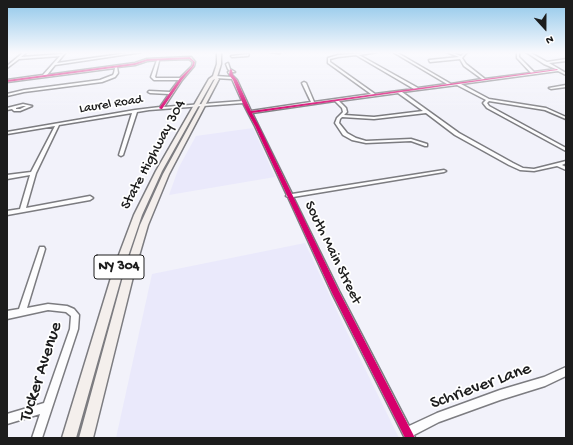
<!DOCTYPE html>
<html>
<head>
<meta charset="utf-8">
<style>
	body { margin:0 }
	#map { position:relative; width:573px; height:445px; overflow:hidden; background:#f2f2fa; font-family:"Gochi Hand",sans-serif }
	canvas { display:block }
	.frame { position:absolute; inset:0; border:8px solid #1c1c1c; pointer-events:none }
	.north { position:absolute; left:525px; top:8px; width:40px; height:40px; -webkit-text-stroke:3px #fff; paint-order:stroke; rotate:159deg; font-size:11px; font-weight:700; line-height:16px; text-align:center; color:#1c1c1c }
	.north::after { content:''; display:block; margin:auto; width:14px; height:18px; background:#1c1c1c; clip-path:polygon(50% 0,100% 100%,50% 72%,0 100%) }
</style>
</head>
<body>
<div id="map">
<canvas width="573" height="445"></canvas>
<div class="frame"></div>
<div class="north">N</div>
</div>
<script>
const context = document.querySelector('canvas').getContext('2d');
context.lineJoin = 'round';
function fill(path, color) { context.fillStyle = color; context.fill(path, 'evenodd'); }
const poly = rows => new Path2D(rows.map(r => 'M' + r).join(''));
function stroke(path, color, width, dash) { context.strokeStyle = color; context.lineWidth = width; context.lineCap = dash ? 'butt' : 'round'; context.setLineDash(dash || []); context.stroke(path); }
function label(font, color, halo, rows, align = 'center') {
  context.font = font + ' "Gochi Hand",sans-serif'; context.lineWidth = 3.5; context.setLineDash([]); context.textBaseline = 'middle'; context.strokeStyle = halo; context.fillStyle = color; for (const [text, x, y, turn = 0] of rows) {
    context.save(); context.translate(x, y); context.rotate((+turn || 0) * Math.PI / 180); context.textAlign = isNaN(turn) ? turn : align; if (halo) context.strokeText(text, 0, 0); context.fillText(text, 0, 0); context.restore();
  }
}
fill(poly([
	[253,128,275,177,169,195,179,167,196,136],
	[305,243,343,324,399,438,116,438,152,274]
]), '#eae9fb');
const minor = poly([
	[24,52,27,52,21,57,62,54,64,52,66,52,57,63,135,52,142,52,55,65,47,75,135,63,147,59,191,57,195,62,194,66,182,80,164,107,242,101,232,79,215,78,213,77,215,76,231,77,228,72,230,71,228,69,226,64,228,63,230,69,235,72,232,72,232,75,237,80,251,111,311,102,302,83,304,82,306,83,314,102,371,94,328,63,328,58,338,55,377,52,359,55,418,88,447,84,393,52,396,52,451,84,482,79,464,66,460,59,430,62,429,60,459,57,447,52,450,52,461,56,465,52,467,52,462,58,466,64,485,79,531,73,517,58,517,52,519,52,519,57,534,72,556,69,544,64,526,52,529,52,547,62,566,59,566,61,549,63,566,73,566,75,558,71,461,84,489,99,546,108,566,117,566,119,545,110,489,101,487,103,489,106,566,148,566,151,487,108,483,103,486,100,457,85,402,92,459,133,513,163,523,168,534,169,566,161,566,163,562,165,566,167,566,170,557,166,534,171,520,170,509,165,455,135,426,113,374,119,342,117,340,119,339,123,347,133,356,138,366,141,411,139,427,144,427,146,425,146,411,141,366,143,352,140,343,135,335,123,337,118,343,112,342,108,335,101,252,113,292,194,444,170,446,171,444,172,293,197,339,291,409,426,437,413,500,390,544,377,566,367,566,376,545,386,500,400,439,422,414,435,415,438,405,438,332,293,288,197,286,196,287,195,255,126,243,103,149,110,137,112,123,155,121,156,119,155,132,113,59,125,36,173,26,208,90,196,93,198,90,200,7,215,7,211,20,209,30,175,7,179,7,175,31,172,55,126,7,134,7,132,135,110,160,107,169,94,150,93,148,92,149,91,170,92,179,80,154,80,151,77,157,60,147,61,135,65,117,67,118,73,115,77,102,82,24,92,7,96,7,94,24,90,100,80,113,75,114,73,115,68,7,82,7,80,43,75,60,56,19,59,7,68,7,66,24,52],
	[356,55,414,89,375,94,330,62,330,59,338,57,356,55],
	[189,59,193,62,192,66,180,78,156,78,155,77,159,61,159,60,189,59],
	[398,93,423,111,374,117,344,115,347,112,346,108,339,101,398,93],
	[270,52,281,52,280,53,270,52],
	[249,54,248,56,232,57,231,56,249,54],
	[566,85,566,87,551,89,549,88,566,85],
	[23,104,32,106,20,111,14,111,12,109,7,110,7,108,23,104],
	[23,106,26,106,20,109,16,109,16,108,23,106],
	[40,247,44,247,45,249,27,308,48,304,67,306,74,309,79,315,78,329,42,438,32,438,40,414,7,424,7,414,44,403,70,329,71,316,66,312,48,310,7,319,7,311,19,309,40,247]
]);
const major = poly([
	[217,52,221,52,221,64,217,77,219,79,169,174,148,225,134,273,93,438,79,438,124,273,140,225,163,174,215,79,213,80,162,171,142,215,124,268,76,438,62,438,114,268,134,215,156,171,209,79,213,76,217,64,217,52]
]);
stroke(minor, '#7c7c80', 3);
stroke(major, '#7c7c80', 3);
fill(minor, '#fdfdfe');
fill(major, '#f4efec');
fill(poly([
	[190,57,195,62,194,66,182,80,162,109,161,109,159,108,180,78,192,66,193,62,189,59,147,61,135,65,7,82,7,80,135,63,147,59,190,57],
	[230,69,232,70,233,75,237,80,251,111,557,69,558,70,252,113,259,126,339,291,415,438,405,438,332,293,255,126,243,104,233,80,229,75,230,69]
]), '#d6006c');
const sky = context.createLinearGradient(0, 0, 0, 114);
sky.addColorStop(0, '#8fc7ea');
sky.addColorStop(0.46, '#f9f9fd');
sky.addColorStop(1, '#f9f9fd00');
context.fillStyle = sky;
context.fillRect(0, 0, 573, 114);
label('13px', '#1c1c1c', '#fff', [
	["Laurel Road",111,105,-9]
]);
for (const [x, y, w] of [
	[119,267,50]
]) { const box = new Path2D(); box.roundRect(x - w / 2, y - 12, w, 24, 3); context.fillStyle = '#fff'; context.fill(box); stroke(box, '#1c1c1c', 1); }
label('bold 14px', '#1c1c1c', null, [
	["NY 304",119,267]
]);
label('15px', '#1c1c1c', '#fff', [
	["State Highway 304",154,155,-62],
	["South Main Street",332,253,64]
]);
label('18px', '#1c1c1c', '#fff', [
	["Tucker Avenue",42,372,-72],
	["Schriever Lane",481,387,-20]
]);
</script>
</body>
</html>
